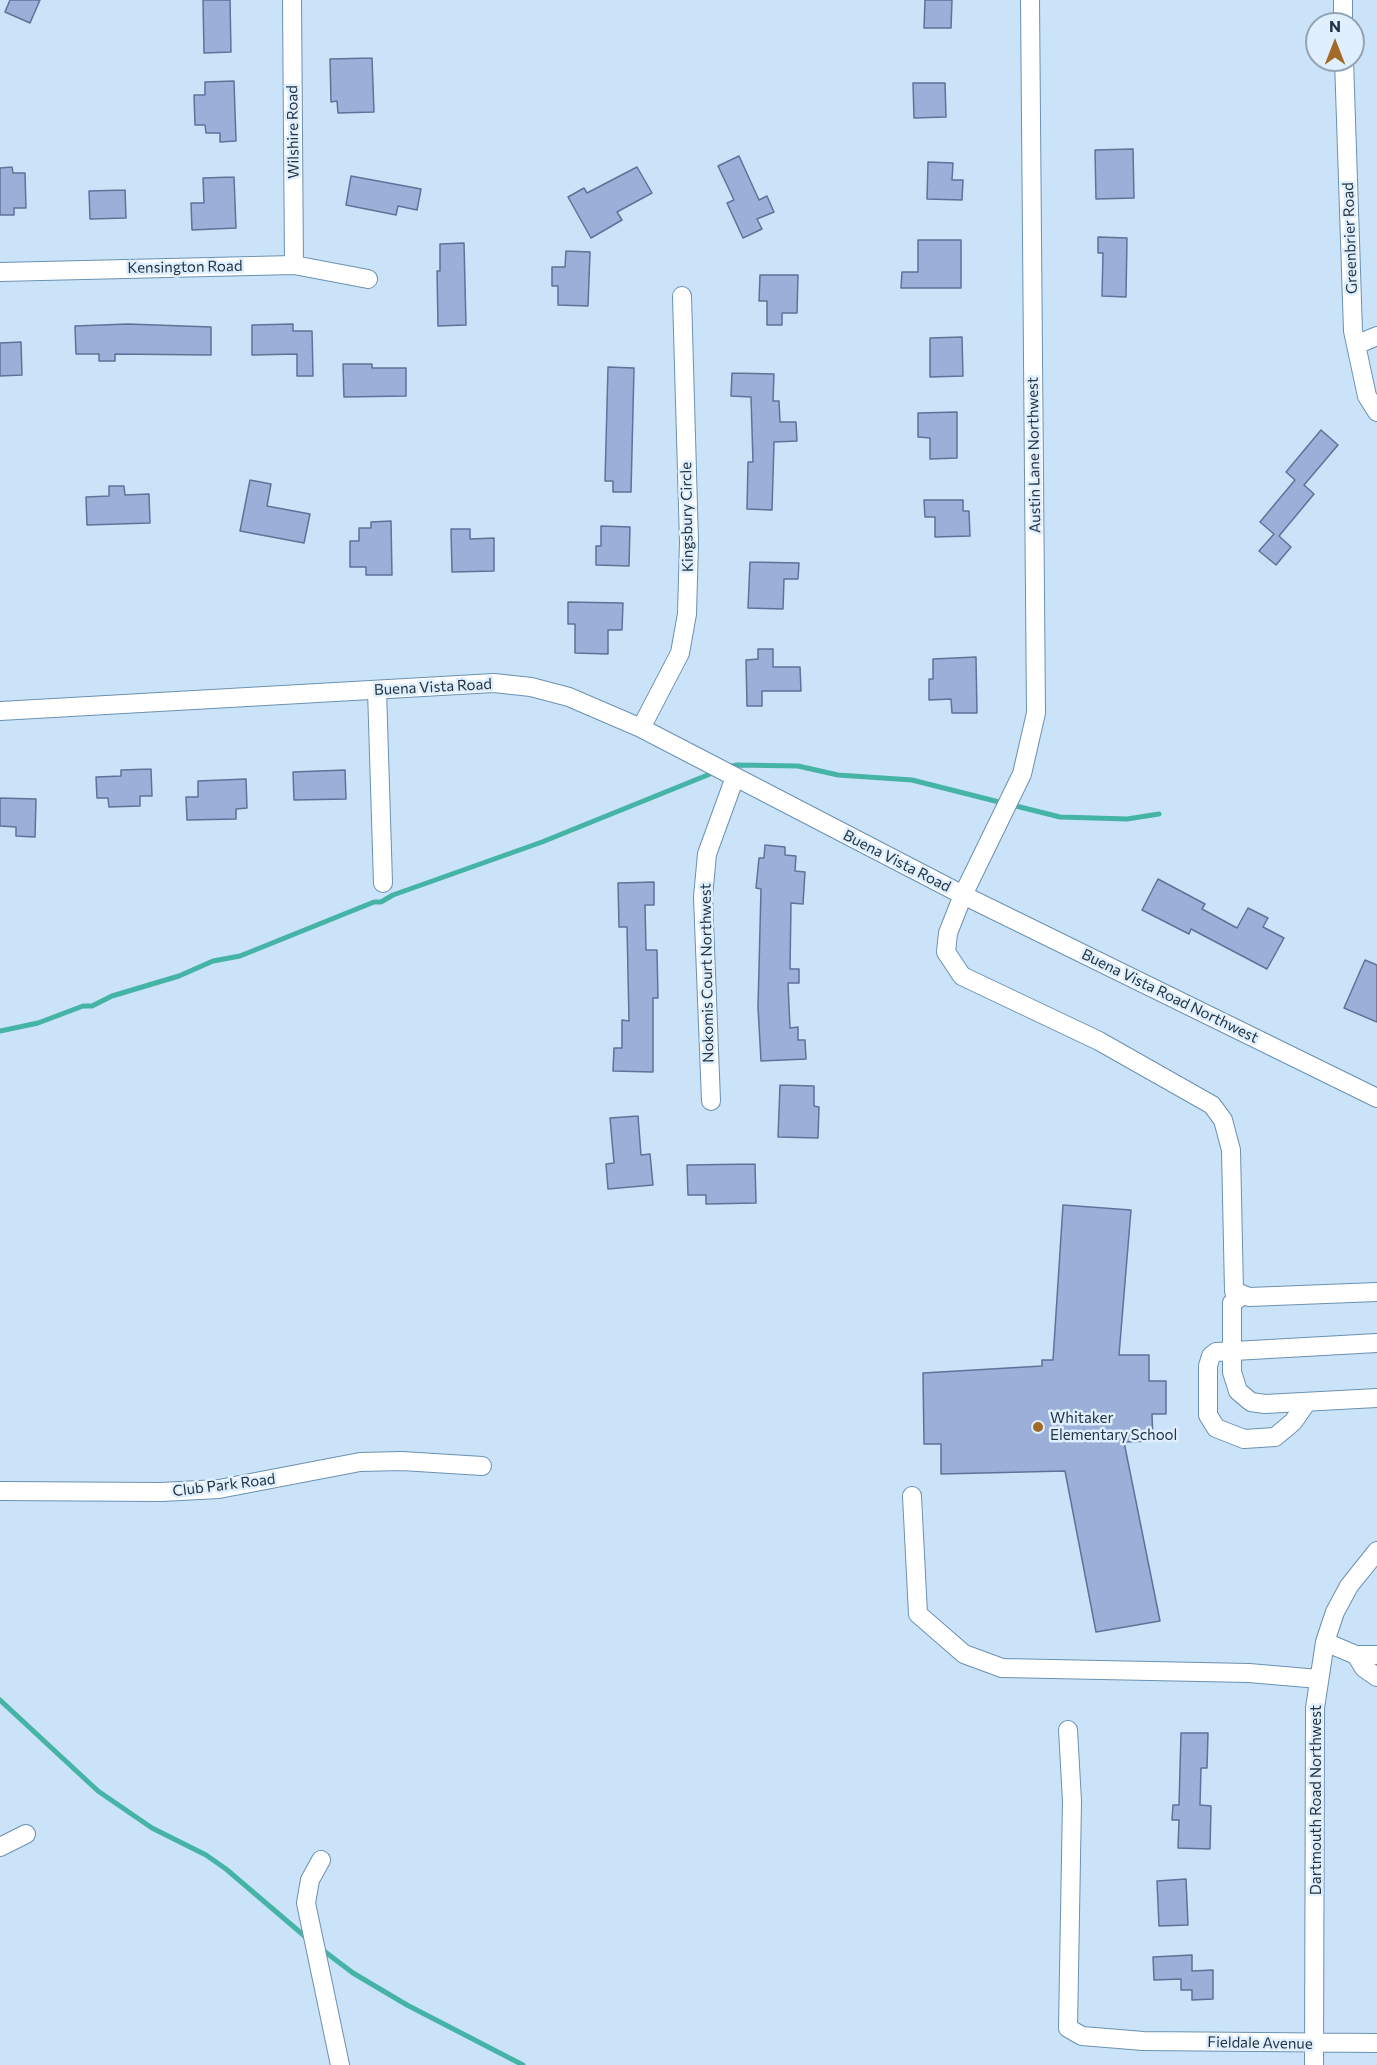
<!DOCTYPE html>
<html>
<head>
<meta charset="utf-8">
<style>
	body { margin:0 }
	#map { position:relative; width:1377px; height:2065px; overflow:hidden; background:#cbe3f8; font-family:Commissioner,sans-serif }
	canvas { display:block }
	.north { position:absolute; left:1305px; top:12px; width:60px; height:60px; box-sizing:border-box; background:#dfeffd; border:2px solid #94a4b2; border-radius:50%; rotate:0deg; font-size:16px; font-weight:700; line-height:24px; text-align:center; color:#243442 }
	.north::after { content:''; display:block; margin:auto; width:21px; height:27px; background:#a36928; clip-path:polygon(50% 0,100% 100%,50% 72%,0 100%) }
</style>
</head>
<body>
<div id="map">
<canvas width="1377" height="2065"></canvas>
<div class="north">N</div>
</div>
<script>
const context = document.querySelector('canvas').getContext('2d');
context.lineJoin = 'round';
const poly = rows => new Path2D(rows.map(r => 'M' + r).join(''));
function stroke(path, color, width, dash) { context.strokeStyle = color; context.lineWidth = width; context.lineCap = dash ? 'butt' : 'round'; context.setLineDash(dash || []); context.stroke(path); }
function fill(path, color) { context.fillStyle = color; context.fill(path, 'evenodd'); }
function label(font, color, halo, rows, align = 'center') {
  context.font = font + ' Commissioner,sans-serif'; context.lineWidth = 5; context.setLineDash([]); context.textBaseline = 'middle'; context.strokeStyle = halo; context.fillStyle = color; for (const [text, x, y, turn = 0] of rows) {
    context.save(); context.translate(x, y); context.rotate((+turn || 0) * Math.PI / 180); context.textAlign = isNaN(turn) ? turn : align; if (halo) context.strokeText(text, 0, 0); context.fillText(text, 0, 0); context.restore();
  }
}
stroke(poly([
	[727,767,737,765,798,766,838,775,912,780,1003,803],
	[1012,805,1060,817,1127,819,1159,814],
	[0,1031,38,1023,83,1006,92,1006,112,996,179,976,213,961,240,956,374,902,381,902,393,895,542,842,715,772],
	[0,1700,98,1791,152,1828,206,1855,226,1869,308,1939],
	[320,1948,353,1973,407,2005,523,2065]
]), '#46b3a7', 5);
const building = poly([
	[10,0,40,0,30,23,5,12,10,0],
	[203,0,230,0,231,52,204,53,203,0],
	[925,0,952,0,951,28,924,28,925,0],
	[372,58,374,112,338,113,337,101,331,102,330,59,372,58],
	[234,81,236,141,220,142,220,133,206,133,205,125,195,125,194,95,205,95,205,82,234,81],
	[913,83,945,83,946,117,914,118,913,83],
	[1133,149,1134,198,1096,199,1095,150,1133,149],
	[739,156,759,200,767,196,774,212,757,219,762,229,743,238,727,203,734,200,718,166,739,156],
	[928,162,953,163,952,180,963,180,962,200,927,199,928,162],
	[12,167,13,173,25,173,26,208,14,208,14,215,0,215,0,168,12,167],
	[637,167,652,193,617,212,622,220,591,238,568,197,584,188,587,193,637,167],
	[351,176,421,189,417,210,398,206,396,215,346,205,351,176],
	[234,177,236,228,192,230,191,203,204,203,203,178,234,177],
	[125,190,126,218,90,219,89,191,125,190],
	[1098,237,1127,238,1126,297,1102,296,1103,253,1098,253,1098,237],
	[918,240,961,240,961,288,901,288,902,272,918,272,918,240],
	[464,243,466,325,438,326,437,271,440,271,440,244,464,243],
	[566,251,590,252,588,306,558,305,558,286,552,286,552,267,565,267,566,251],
	[760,275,798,275,797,313,782,313,782,325,767,325,767,301,759,301,760,275],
	[128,324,211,327,211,355,115,354,115,361,99,361,99,354,76,354,75,326,128,324],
	[293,324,293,331,312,331,313,376,297,376,297,354,252,355,252,325,293,324],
	[962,337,963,376,930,377,930,338,962,337],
	[21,342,22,375,0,376,0,343,21,342],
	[343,364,372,364,372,368,406,368,406,396,344,397,343,364],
	[608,367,634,368,631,492,613,492,613,481,605,481,608,367],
	[732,373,774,374,773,401,779,401,780,422,796,422,797,441,774,442,772,510,747,509,748,462,753,462,751,397,731,396,732,373],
	[957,412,957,458,930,459,930,438,918,437,918,413,957,412],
	[1321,430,1338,445,1304,485,1314,494,1279,536,1291,547,1276,565,1259,551,1274,534,1260,522,1295,480,1286,472,1321,430],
	[250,480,271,484,267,506,310,514,304,543,240,531,250,480],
	[109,486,124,486,125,495,149,494,150,523,87,525,86,497,109,496,109,486],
	[924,500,963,500,963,511,969,511,970,536,935,537,935,517,925,517,924,500],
	[391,521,392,575,366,575,366,567,350,567,350,541,359,541,359,528,371,528,371,522,391,521],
	[601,526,630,527,629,566,596,565,596,546,601,546,601,526],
	[451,529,470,529,470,539,494,538,494,571,452,572,451,529],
	[750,562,799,563,798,579,784,579,783,609,748,608,750,562],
	[568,602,623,603,622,630,608,630,608,654,575,653,575,624,568,624,568,602],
	[758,649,773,649,773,667,800,667,801,691,762,691,762,706,747,706,746,660,758,659,758,649],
	[976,657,977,713,952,713,951,699,929,700,929,679,933,679,933,659,976,657],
	[151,769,152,796,140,796,140,806,109,807,108,798,97,798,96,777,121,776,121,770,151,769],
	[345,770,346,799,294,800,293,772,345,770],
	[246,779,247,808,236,809,236,819,187,820,186,797,198,797,198,781,246,779],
	[0,798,36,799,35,837,16,836,16,827,0,826,0,798],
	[765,845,785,847,785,855,796,856,795,871,805,872,803,904,791,903,790,969,799,969,799,983,788,983,790,1028,798,1027,798,1040,805,1040,806,1059,761,1061,758,1007,761,889,756,888,759,858,764,858,765,845],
	[1158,879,1205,904,1202,909,1237,928,1248,908,1268,918,1263,927,1284,938,1267,969,1191,929,1189,934,1142,910,1158,879],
	[654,882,654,905,645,905,646,950,657,950,658,998,653,998,653,1072,613,1071,614,1048,622,1048,622,1020,629,1021,627,927,619,927,618,883,654,882],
	[1365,960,1377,965,1377,1022,1344,1008,1365,960],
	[780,1085,814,1086,814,1106,819,1107,818,1138,778,1137,780,1085],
	[638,1116,641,1155,650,1154,653,1185,608,1189,606,1164,614,1163,610,1118,638,1116],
	[755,1164,756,1203,706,1204,706,1195,688,1195,687,1165,755,1164],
	[1063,1205,1131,1210,1119,1355,1149,1355,1149,1381,1166,1381,1166,1414,1152,1414,1153,1441,1124,1442,1160,1621,1096,1632,1065,1471,941,1474,941,1444,924,1444,923,1373,1042,1366,1042,1360,1053,1360,1063,1205],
	[1181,1733,1208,1733,1207,1768,1201,1768,1200,1805,1211,1806,1210,1849,1178,1848,1179,1820,1172,1820,1173,1805,1179,1805,1181,1733],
	[1186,1879,1188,1925,1159,1926,1157,1881,1186,1879],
	[1192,1955,1192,1971,1213,1970,1213,1999,1192,2000,1192,1990,1181,1990,1181,1979,1154,1980,1153,1957,1192,1955]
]);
fill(building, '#9bafd8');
stroke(building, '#607298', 1.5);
const minor = poly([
	[292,0,294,265],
	[1030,0,1036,713,1022,774,963,895,948,933,946,952,962,976,1099,1041,1212,1105,1223,1120,1231,1150,1234,1291,1249,1297,1377,1292],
	[1343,0,1343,24],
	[1344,60,1353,331,1367,396,1377,412],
	[0,272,294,265,368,279],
	[1356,345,1377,336],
	[377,690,383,883],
	[0,711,494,683,531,687,569,697,641,728,963,895,1377,1098],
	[641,728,680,653,687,614,689,542,682,296],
	[711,1101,703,897,707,854,735,777],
	[1242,1296,1232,1303,1232,1372,1238,1391,1251,1402,1265,1404,1377,1398],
	[1307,1402,1293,1422,1275,1437,1244,1439,1216,1428,1208,1415,1208,1366,1211,1356,1216,1352,1377,1343],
	[0,1491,161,1492,219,1489,360,1462,402,1461,482,1466],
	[912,1496,918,1614,964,1654,1002,1668,1249,1673,1319,1679],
	[1325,1642,1356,1655,1364,1668,1377,1677],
	[1356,1655,1377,1655],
	[1068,1730,1072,1801,1068,2028,1082,2036,1143,2041,1377,2043],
	[0,1847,26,1834],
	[321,1860,310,1880,306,1903,340,2065],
	[1314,2065,1315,1708,1325,1642,1335,1612,1349,1586,1377,1551]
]);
stroke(minor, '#6b91b1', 20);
stroke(minor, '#fff', 18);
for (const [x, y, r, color] of [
	[1038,1427,6,"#a36928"]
]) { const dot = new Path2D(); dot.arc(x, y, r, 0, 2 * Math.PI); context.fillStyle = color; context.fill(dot); stroke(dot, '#dfeffd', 2); }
label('15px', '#243442', '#dfeffd', [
	["Wilshire Road",293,132,-91],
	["Greenbrier Road",1350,238,-92],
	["Kensington Road",185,267,-1],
	["Austin Lane Northwest",1034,455,-91],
	["Kingsbury Circle",687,517,-91],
	["Buena Vista Road",433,687,-3],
	["Buena Vista Road",897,861,27],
	["Nokomis Court Northwest",707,973,-91],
	["Buena Vista Road Northwest",1170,996,26],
	["Club Park Road",224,1485,-7],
	["Dartmouth Road Northwest",1316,1800,-90],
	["Fieldale Avenue",1260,2043,1]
]);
label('15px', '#243442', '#dfeffd', [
	["Whitaker",1050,1418],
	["Elementary School",1050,1435]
], 'left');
</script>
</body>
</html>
